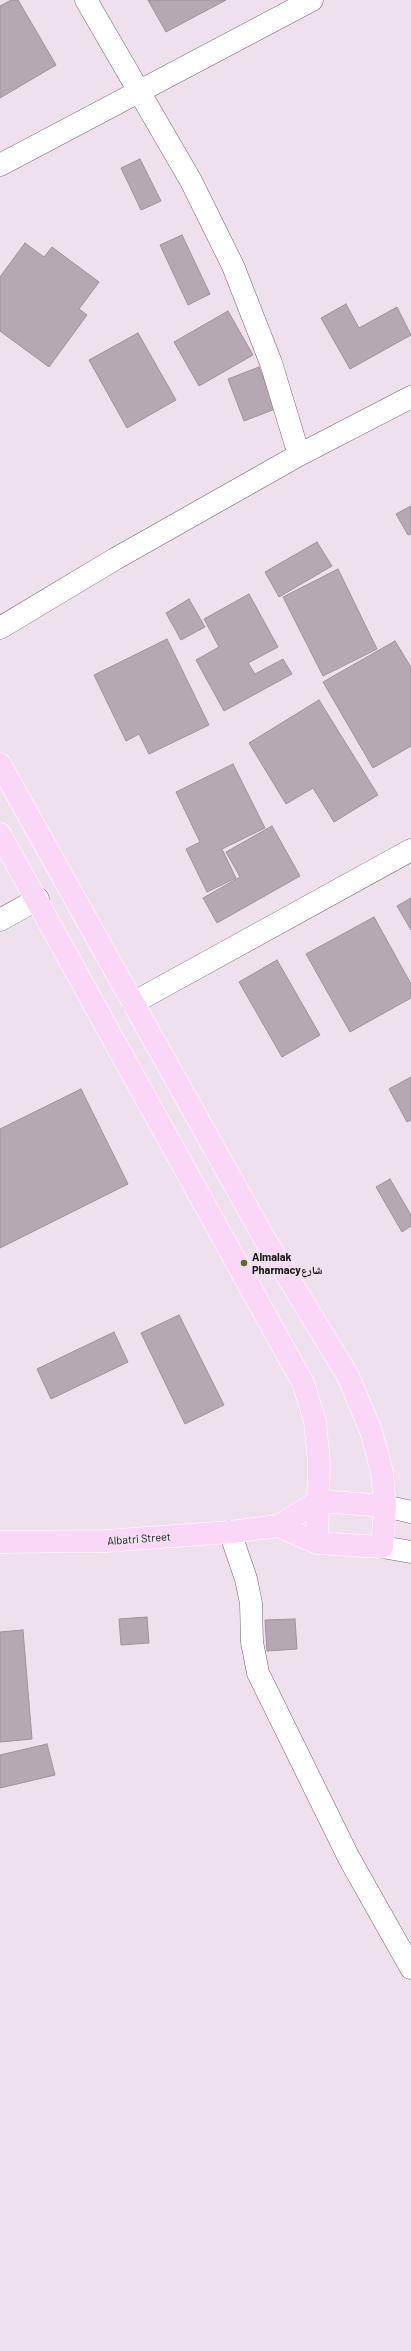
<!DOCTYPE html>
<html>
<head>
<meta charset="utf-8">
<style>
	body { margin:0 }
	canvas { display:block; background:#eee1ed }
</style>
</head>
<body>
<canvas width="411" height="2351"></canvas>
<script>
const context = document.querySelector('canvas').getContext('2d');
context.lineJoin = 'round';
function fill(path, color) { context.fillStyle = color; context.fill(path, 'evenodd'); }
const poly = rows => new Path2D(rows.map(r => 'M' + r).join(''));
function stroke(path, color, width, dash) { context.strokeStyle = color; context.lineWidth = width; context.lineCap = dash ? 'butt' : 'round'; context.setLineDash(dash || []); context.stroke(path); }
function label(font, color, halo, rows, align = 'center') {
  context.font = font + ' Barlow,"Noto Naskh Arabic",sans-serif'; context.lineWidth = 4; context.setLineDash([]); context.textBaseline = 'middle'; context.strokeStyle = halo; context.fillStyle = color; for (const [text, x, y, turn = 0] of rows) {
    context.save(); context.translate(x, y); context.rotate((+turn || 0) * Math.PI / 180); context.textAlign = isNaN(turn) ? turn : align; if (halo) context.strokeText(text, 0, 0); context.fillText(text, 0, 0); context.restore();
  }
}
const building = poly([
	[11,0,18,0,56,65,0,98,0,6,11,0],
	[148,0,226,0,166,32,148,0],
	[140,159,161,201,141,210,121,168,140,159],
	[182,235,210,294,188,305,160,245,182,235],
	[25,243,44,257,52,247,99,282,79,309,87,315,49,367,0,331,0,277,25,243],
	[346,304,359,328,397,307,411,335,350,369,321,318,346,304],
	[228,311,253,355,199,386,174,342,228,311],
	[138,333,176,400,127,428,89,360,138,333],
	[259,367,275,409,244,421,228,379,259,367],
	[411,506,411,534,408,535,396,514,411,506],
	[317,542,332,566,279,597,265,572,317,542],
	[338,569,377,649,323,676,283,597,338,569],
	[249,594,278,647,248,663,255,674,283,659,292,674,224,711,196,660,219,647,204,619,249,594],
	[189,599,205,627,181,640,166,613,189,599],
	[167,639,209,725,149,754,139,734,126,741,94,675,167,639],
	[395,641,411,667,411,746,373,768,323,682,395,641],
	[319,700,378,795,334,822,313,788,286,804,249,743,319,700],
	[233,764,265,828,222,849,236,878,207,892,186,849,200,842,176,792,233,764],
	[272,826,300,876,217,923,203,898,240,877,226,852,272,826],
	[411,898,411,930,397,906,411,898],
	[374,917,411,984,411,998,350,1032,306,954,374,917],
	[277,960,320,1035,282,1057,239,982,277,960],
	[411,1077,411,1120,407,1122,389,1089,411,1077],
	[81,1089,128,1184,0,1248,0,1129,81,1089],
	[390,1179,411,1215,411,1226,402,1232,376,1187,390,1179],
	[179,1315,224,1405,185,1424,141,1333,179,1315],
	[114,1332,128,1362,51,1399,37,1369,114,1332],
	[147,1617,149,1643,121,1645,119,1619,147,1617],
	[295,1619,297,1649,267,1651,265,1620,295,1619],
	[23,1630,32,1739,0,1742,0,1632,23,1630],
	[47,1744,55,1775,0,1788,0,1755,47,1744]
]);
fill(building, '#b5a8b3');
stroke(building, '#9e929c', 1);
const minor = poly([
	[86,0,191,181,233,266,271,363,299,455],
	[0,165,312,0],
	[0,628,115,559,299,455,411,397],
	[0,920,38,899],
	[133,1003,411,850],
	[385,1506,411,1512],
	[230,1532,246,1579,251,1603,252,1642,258,1673,349,1858,411,1968],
	[382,1547,411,1552]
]);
const major = poly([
	[0,764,263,1236,348,1376,371,1431,382,1472,385,1506,382,1547,317,1543,278,1526],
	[0,834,303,1383,315,1421,319,1463,317,1543],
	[0,1542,105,1541,230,1532,278,1526,319,1501,385,1506]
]);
stroke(minor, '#6f646e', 23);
stroke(major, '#fff', 23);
stroke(minor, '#fff', 22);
stroke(major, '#fbd7f7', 22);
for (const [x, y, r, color] of [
	[244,1263,4,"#5d6e1a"]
]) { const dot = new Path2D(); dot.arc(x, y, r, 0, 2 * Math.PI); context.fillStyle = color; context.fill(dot); stroke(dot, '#eee1ed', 1.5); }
label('bold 11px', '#191418', '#eee1ed', [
	["Almalak",252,1257],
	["Pharmacyشارع",252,1270]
], 'left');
label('11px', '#191418', '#eee1ed', [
	["Albatri Street",139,1539,-4]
]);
</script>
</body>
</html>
